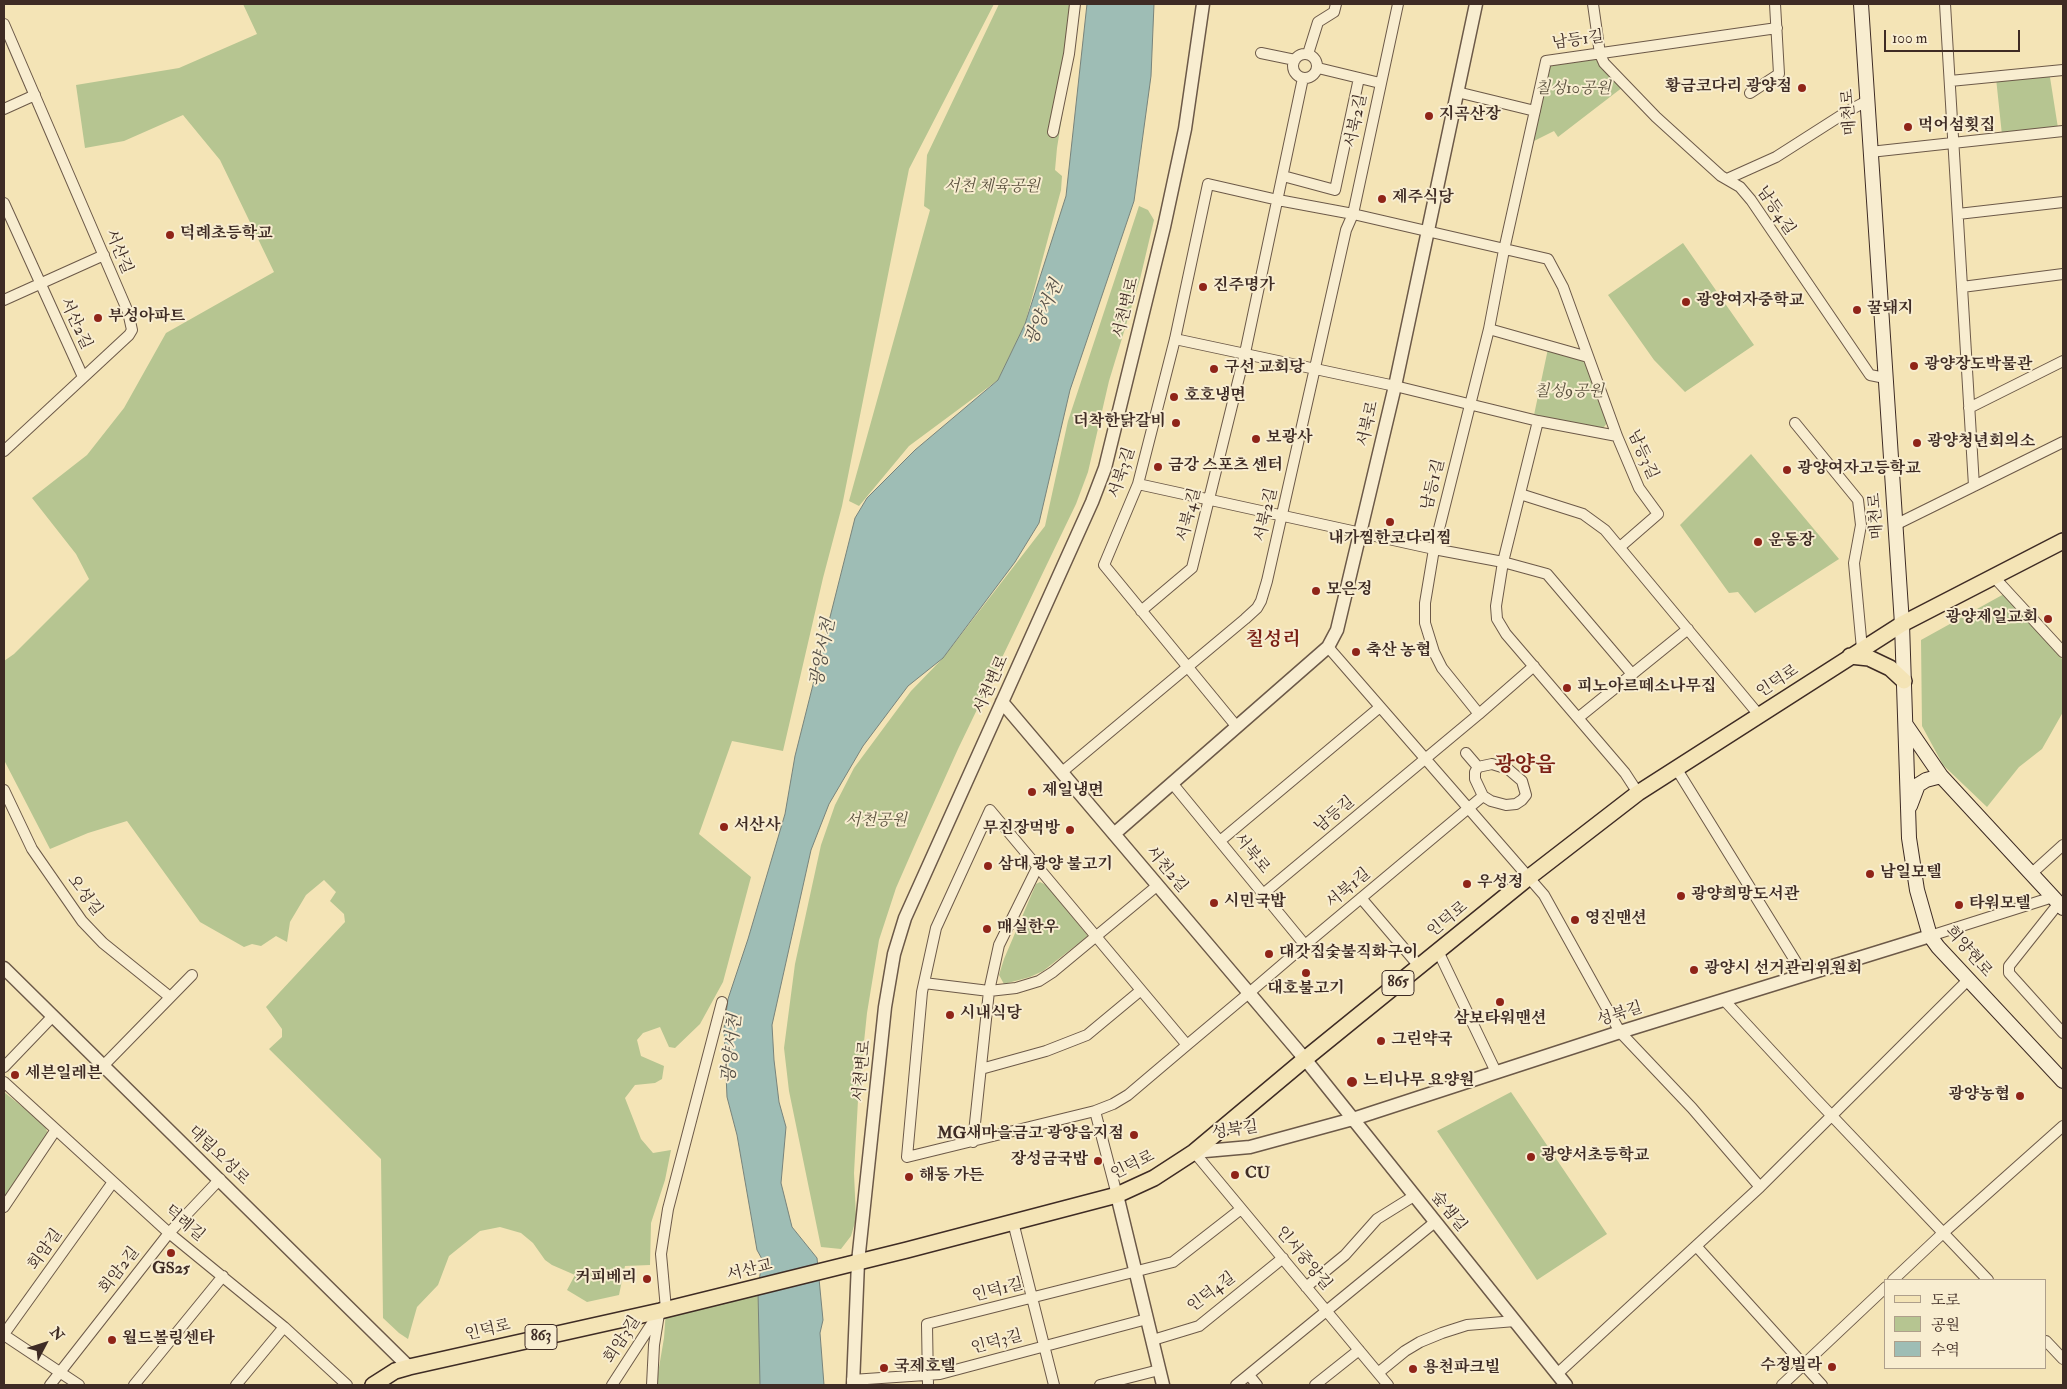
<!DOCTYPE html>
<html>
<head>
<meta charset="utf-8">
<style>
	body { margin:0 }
	#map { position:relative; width:2067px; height:1389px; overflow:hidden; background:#f4e4b6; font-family:"IM FELL Double Pica","Noto Serif KR",serif }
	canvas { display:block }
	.frame { position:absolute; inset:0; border:5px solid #3e2b24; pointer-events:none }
	.legend { position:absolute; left:1884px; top:1279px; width:162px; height:90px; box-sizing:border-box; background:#f8edd0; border:1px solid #ae9f8b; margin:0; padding:6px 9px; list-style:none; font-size:15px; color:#3e2b24 }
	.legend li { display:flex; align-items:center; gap:10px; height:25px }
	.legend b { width:25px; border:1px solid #ae9f8b }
	.north { position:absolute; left:20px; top:1319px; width:50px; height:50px; -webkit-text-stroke:4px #f8edd0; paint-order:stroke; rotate:50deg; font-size:14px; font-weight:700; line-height:20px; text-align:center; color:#3e2b24 }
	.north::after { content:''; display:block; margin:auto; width:18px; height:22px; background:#3e2b24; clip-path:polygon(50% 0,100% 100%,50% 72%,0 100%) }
	.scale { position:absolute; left:1884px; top:30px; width:136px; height:22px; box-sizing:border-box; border:2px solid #3e2b24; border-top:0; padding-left:6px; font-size:15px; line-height:18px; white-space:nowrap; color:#3e2b24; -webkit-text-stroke:4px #f8edd0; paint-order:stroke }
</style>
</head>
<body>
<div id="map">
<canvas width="2067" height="1389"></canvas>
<div class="frame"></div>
<ul class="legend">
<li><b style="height:6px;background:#f4e4b6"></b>도로</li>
<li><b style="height:14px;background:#b6c591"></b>공원</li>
<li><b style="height:14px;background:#9ebdb5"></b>수역</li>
</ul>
<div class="north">N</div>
<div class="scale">100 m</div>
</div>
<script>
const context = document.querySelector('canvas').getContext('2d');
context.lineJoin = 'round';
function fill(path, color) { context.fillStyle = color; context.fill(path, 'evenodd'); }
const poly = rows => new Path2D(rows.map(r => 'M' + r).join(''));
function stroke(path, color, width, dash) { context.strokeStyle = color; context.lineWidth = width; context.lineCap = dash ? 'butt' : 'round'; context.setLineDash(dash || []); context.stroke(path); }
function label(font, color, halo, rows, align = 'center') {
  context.font = font + ' "IM FELL Double Pica","Noto Serif KR",serif'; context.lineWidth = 4; context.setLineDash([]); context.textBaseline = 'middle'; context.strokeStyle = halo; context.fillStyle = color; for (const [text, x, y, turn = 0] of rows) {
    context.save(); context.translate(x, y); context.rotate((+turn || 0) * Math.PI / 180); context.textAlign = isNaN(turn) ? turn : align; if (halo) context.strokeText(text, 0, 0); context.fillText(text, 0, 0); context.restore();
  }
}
fill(poly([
	[243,4,994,4,909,169,842,506,823,578,783,751,732,741,699,834,751,877,723,982,700,1024,675,1048,669,1047,660,1027,643,1033,637,1040,641,1056,664,1066,662,1079,655,1083,635,1085,625,1098,641,1139,653,1153,671,1150,665,1180,651,1223,650,1265,625,1266,619,1295,587,1302,567,1290,575,1275,552,1265,545,1260,533,1243,521,1233,500,1227,480,1231,449,1256,438,1285,417,1307,408,1339,399,1333,383,1318,381,1159,269,1049,282,1037,282,1029,266,1007,345,922,344,914,330,901,336,892,324,880,306,895,290,922,287,942,276,936,261,946,252,944,244,947,200,922,127,821,88,833,50,849,4,760,4,661,14,654,89,579,76,554,32,498,87,455,124,408,166,333,274,272,220,160,183,115,124,141,85,148,76,85,179,68,257,34],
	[999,4,1080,4,1057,148,1055,170,1062,176,1061,190,1025,324,998,380,909,446,859,506,849,501,930,210,924,206,927,155],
	[1598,59,1623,87,1558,137,1554,131,1532,142,1548,65],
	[2049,71,2058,128,2002,135,1996,78],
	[1139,206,1148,210,1154,220,1140,279,1109,381,1088,472,1076,504,958,749,917,840,896,888,879,940,867,1013,858,1100,854,1173,856,1219,851,1236,841,1249,821,1247,789,1091,784,1048,795,964,821,845,835,805,854,768,911,691,943,658,1045,526,1068,421],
	[1683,243,1754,345,1685,392,1654,360,1608,295],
	[1549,344,1585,355,1610,419,1601,431,1534,415],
	[1751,454,1839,559,1755,613,1738,592,1729,593,1680,525],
	[2004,594,2063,660,2063,712,2042,749,2019,767,1987,807,1943,765,1922,726,1921,640],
	[1040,882,1046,885,1088,936,1043,971,1030,977,1004,984,999,975,1004,959,1036,884],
	[4,1092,45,1125,48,1135,4,1200],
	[1511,1092,1607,1234,1537,1280,1437,1131],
	[758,1291,761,1385,656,1385,664,1338,666,1309]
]), '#b6c591');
const water = poly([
	[1087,4,1154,4,1151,76,1134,201,1070,390,1039,523,1015,562,943,658,908,686,863,746,829,804,811,850,772,1025,774,1060,779,1102,786,1127,781,1183,792,1227,817,1258,823,1320,820,1333,824,1385,760,1385,758,1291,762,1259,757,1250,737,1135,727,1097,724,1028,728,999,748,939,785,814,795,756,855,518,867,498,915,450,998,380,1025,324,1066,196,1087,4]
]);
fill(water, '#9ebdb5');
stroke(water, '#78837b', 1);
const minor = poly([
	[1593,4,1600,54,1604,63,1656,117,1721,176,1740,187,1751,200,1870,375,1885,378],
	[1945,4,1974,486],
	[4,24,128,312,132,330,129,335,4,451],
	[1261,53,1295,60],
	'1293 66a12 12 0 1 1 24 0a12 12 0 1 1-24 0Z',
	[1308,54,1318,22,1334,12,1336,4],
	[1318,68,1380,83],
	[1950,81,2063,70],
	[1457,92,1535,111],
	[1750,93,1779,74,1775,4],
	[4,109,35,95],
	[1053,132,1069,54,1075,4],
	[1870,152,2063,131],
	[1283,176,1335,190,1359,78],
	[1727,179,1776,157,1848,111,1867,101],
	[4,203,83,377],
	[1958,214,2063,202],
	[1962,287,2063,274],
	[4,300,104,255],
	[1489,329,1588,357],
	[1175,339,1395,386,1538,421,1617,436],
	[1969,408,2063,361],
	[1538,421,1503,562,1496,606,1497,619,1506,634,1625,773,1638,793],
	[1795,423,1858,500,1861,525,1854,563,1862,649],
	[1138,484,1434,549,1503,562,1547,574,1632,674],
	[1520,494,1583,514,1605,530,1759,715],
	[1895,525,2063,442],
	[1993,576,2063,652],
	[1141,611,1192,568,1245,353,1303,78],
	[1328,647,1544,895,1620,1032,1692,1108,1760,1187],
	[1479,714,1442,668,1434,652,1425,623,1425,603,1434,549,1489,329,1504,250,1546,61,1777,28],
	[1578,718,1688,629],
	[1237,727,1104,565,1138,484,1175,339,1208,184,1278,200,1353,214,1548,259,1563,287,1617,436,1639,488,1658,514,1620,547],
	[1466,753,1478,767],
	[1492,764,1508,769,1522,781,1526,795,1522,800,1516,804,1506,805,1491,801,1483,796,1475,779,1475,772,1478,767,1492,764],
	[1676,768,1804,975],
	[1062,772,1245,619,1257,608,1261,601,1267,581,1346,230,1353,214,1398,4],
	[1172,783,1305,945],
	[4,790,32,849,82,921,103,943,170,997],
	[1220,841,1380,707],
	[2031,874,2063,845],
	[1263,894,1479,714,1534,666],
	[1361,898,1419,966],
	[2059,903,2009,966,2009,973,2063,1033],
	[1930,936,2053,897],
	[1438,951,1496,1072],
	[924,983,989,991,1016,988,1039,981,1053,972,1158,885],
	[1724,1000,1813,1096,1988,1280],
	[1187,1045,990,810,936,928,922,992,907,1157,1095,1111,1113,1104,1128,1095,1187,1045,1249,993,1305,945,1483,796],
	[103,1066,192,975],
	[4,1067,52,1017],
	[981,1069,1046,1051,1087,1035,1140,991],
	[4,1082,169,1233,284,1327,347,1385],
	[1095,1111,1117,1195],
	[973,1142,989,991,999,945,1037,868],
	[1194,1152,1388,1385],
	[4,1207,55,1131],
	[1013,1222,1054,1385],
	[1697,1247,1822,1385],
	[1893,1280,1943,1233,2063,1126],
	[1306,1287,1345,1255,1377,1219,1414,1196],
	[666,1309,661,1254,668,1209,722,1002],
	[4,1334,113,1182],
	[4,1335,79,1385],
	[1153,1340,1199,1326,1283,1258],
	[2046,1341,2063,1359],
	[1378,1373,1405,1351,1420,1342,1442,1333,1467,1325,1515,1321],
	[1557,1374,1760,1187,1968,980],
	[1249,1375,1257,1385],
	[852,1380,940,1374,1147,1319],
	[50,1385,169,1233,220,1179],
	[134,1385,223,1276],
	[236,1385,284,1327],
	[612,1385,660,1311],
	[652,1385,654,1345,659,1314],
	[928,1385,927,1324,1173,1262,1241,1209],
	[1100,1385,1159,1370],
	[1236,1385,1435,1222],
	[1315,1385,1359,1350],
	[1782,1385,1886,1287]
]);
const tertiary = poly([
	[1002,702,1305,1059,1566,1385],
	[1114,834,1328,647,1337,630,1395,386,1476,4],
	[4,968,409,1367],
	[1194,1152,1250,1147,1353,1119,1620,1032,1930,936],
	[1117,1195,1163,1385],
	[853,1385,858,1262,885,1007,894,954,905,918,1092,502,1105,468,1164,227,1185,129,1203,4]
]);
const secondary = poly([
	[1861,4,1902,624,1909,838,1917,890,1930,936,1938,947,2063,1081],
	[1906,725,1941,776,2063,908],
	[1910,806,1918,785,1926,780,1941,776]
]);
const primary = poly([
	[1850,656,1869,658,1890,668,1904,681],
	[373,1385,395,1371,409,1367,660,1311,907,1250,1117,1195,1154,1178,1194,1152,1305,1059,1528,878,1638,793,1902,624,2063,541]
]);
stroke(minor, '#6c5948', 12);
stroke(tertiary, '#6c5948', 15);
stroke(secondary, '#3e2b24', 16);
stroke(primary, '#3e2b24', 18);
stroke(minor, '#f8edd0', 10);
stroke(tertiary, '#f8edd0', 12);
stroke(secondary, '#f8edd0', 14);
stroke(primary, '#f4e4b6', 15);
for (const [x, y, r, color] of [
	[1802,88,5,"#8f2418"],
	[1429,116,5,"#8f2418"],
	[1908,127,5,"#8f2418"],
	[1382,199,5,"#8f2418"],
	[170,235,5,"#8f2418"],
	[1203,287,5,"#8f2418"],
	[1686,302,5,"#8f2418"],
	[1857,310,5,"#8f2418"],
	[98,318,5,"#8f2418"],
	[1914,366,5,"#8f2418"],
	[1214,369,5,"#8f2418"],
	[1174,397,5,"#8f2418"],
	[1176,423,5,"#8f2418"],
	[1256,439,5,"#8f2418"],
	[1917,443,5,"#8f2418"],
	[1158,467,5,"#8f2418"],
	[1787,470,5,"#8f2418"],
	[1390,522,5,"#8f2418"],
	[1758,542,5,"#8f2418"],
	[1316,591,5,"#8f2418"],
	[2048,619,5,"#8f2418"],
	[1356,652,5,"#8f2418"],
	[1567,688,5,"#8f2418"],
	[1032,792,5,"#8f2418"],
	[724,827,5,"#8f2418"],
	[1070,830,5,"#8f2418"],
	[988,866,5,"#8f2418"],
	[1870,874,5,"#8f2418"],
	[1467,884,5,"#8f2418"],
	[1681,896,5,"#8f2418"],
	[1214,903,5,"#8f2418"],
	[1959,905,5,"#8f2418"],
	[1575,920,5,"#8f2418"],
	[987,929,5,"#8f2418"],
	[1269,954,5,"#8f2418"],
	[1694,970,5,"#8f2418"],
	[1306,973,5,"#8f2418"],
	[1500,1002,5,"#8f2418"],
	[950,1015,5,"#8f2418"],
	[1381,1041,5,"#8f2418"],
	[15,1075,5,"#8f2418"],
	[1352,1082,6,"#8f2418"],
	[2020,1096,5,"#8f2418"],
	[1134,1135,5,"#8f2418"],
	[1531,1157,5,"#8f2418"],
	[1098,1161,5,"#8f2418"],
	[1235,1175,5,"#8f2418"],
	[909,1177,5,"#8f2418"],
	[171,1253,5,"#8f2418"],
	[647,1279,5,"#8f2418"],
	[112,1340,5,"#8f2418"],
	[1832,1367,5,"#8f2418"],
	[884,1368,5,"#8f2418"],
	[1413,1369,5,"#8f2418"]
]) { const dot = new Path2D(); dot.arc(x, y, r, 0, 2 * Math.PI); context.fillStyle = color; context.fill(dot); stroke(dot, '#f8edd0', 2); }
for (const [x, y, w] of [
	[1398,983,32],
	[541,1337,32]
]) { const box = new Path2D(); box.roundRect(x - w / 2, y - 12.5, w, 25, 4); context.fillStyle = '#f8edd0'; context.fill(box); stroke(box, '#3e2b24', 1); }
label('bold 15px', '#3e2b24', null, [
	["865",1398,983],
	["863",541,1337]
]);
label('16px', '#3e2b24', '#f8edd0', [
	["남등1길",1578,41,-8],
	["매천로",1850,112,-94],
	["서북2길",1357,121,-78],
	["남등4길",1775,211,56],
	["서산길",118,252,67],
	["서천변로",1127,308,-76],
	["서산2길",75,324,65],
	["서북로",1369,424,-77],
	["남등3길",1642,455,66],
	["서북3길",1123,473,-72],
	["남등1길",1434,485,-76],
	["서북4길",1190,515,-76],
	["서북2길",1267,515,-77],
	["매천로",1877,516,-94],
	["인덕로",1778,682,-33],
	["서천변로",992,685,-66],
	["남등길",1335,815,-40],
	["서북로",1251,854,51],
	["서천2길",1166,870,50],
	["서북1길",1349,889,-40],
	["오성길",84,896,53],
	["인덕로",1448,920,-39],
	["희양현로",1968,952,49],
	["성북길",1620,1015,-18],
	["서천변로",863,1071,-84],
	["성북길",1235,1131,-8],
	["대림오성로",218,1156,44],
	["인덕로",1133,1166,-26],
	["숲샘길",1448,1212,51],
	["덕례길",184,1224,40],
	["회암길",46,1250,-54],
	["인서중앙길",1303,1259,50],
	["회암2길",120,1271,-52],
	["서산교",750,1271,-14],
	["인덕1길",998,1291,-14],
	["인덕4길",1212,1293,-37],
	["인덕로",488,1331,-13],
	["회암3길",623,1340,-57],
	["인덕3길",997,1343,-15]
]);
label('bold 16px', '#3e2b24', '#f8edd0', [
	["황금코다리 광양점",1792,88,"right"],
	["지곡산장",1439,116],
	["먹어섬횟집",1918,127],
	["제주식당",1392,199],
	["덕례초등학교",180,235],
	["진주명가",1213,287],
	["광양여자중학교",1696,302],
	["꿀돼지",1867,310],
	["부성아파트",108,318],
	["광양장도박물관",1924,366],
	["구선 교회당",1224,369],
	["호호냉면",1184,397],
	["더착한닭갈비",1166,423,"right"],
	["보광사",1266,439],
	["광양청년회의소",1927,443],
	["금강 스포츠 센터",1168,467],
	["광양여자고등학교",1797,470],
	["내가찜한코다리찜",1390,540,"center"],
	["운동장",1768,542],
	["모은정",1326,591],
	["광양제일교회",2038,619,"right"],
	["축산 농협",1366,652],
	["피노아르떼소나무집",1577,688],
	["제일냉면",1042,792],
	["서산사",734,827],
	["무진장먹방",1060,830,"right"],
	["삼대 광양 불고기",998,866],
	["남일모텔",1880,874],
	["우성정",1477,884],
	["광양희망도서관",1691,896],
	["시민국밥",1224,903],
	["타워모텔",1969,905],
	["영진맨션",1585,920],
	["매실한우",997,929],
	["대갓집숯불직화구이",1279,954],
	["광양시 선거관리위원회",1704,970],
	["대호불고기",1306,990,"center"],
	["시내식당",960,1015],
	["삼보타워맨션",1500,1020,"center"],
	["그린약국",1391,1041],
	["세븐일레븐",25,1075],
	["느티나무 요양원",1363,1082],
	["광양농협",2010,1096,"right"],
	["MG새마을금고 광양읍지점",1124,1135,"right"],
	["광양서초등학교",1541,1157],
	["장성금국밥",1088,1161,"right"],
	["CU",1245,1175],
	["해동 가든",919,1177],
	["GS25",171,1270,"center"],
	["커피베리",637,1279,"right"],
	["월드볼링센타",122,1340],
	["수정빌라",1822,1367,"right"],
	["국제호텔",894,1368],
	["용천파크빌",1423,1369]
], 'left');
label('italic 16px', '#5c523f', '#f8edd0', [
	["칠성10공원",1573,90],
	["서천 체육공원",992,188],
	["칠성9공원",1569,393],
	["서천공원",876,822]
]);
label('italic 18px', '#565048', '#f8edd0', [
	["광양서천",1045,313,-66],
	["광양서천",824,653,-79],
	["광양서천",733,1049,-84]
]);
label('bold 19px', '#7a1f14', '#f8edd0', [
	["칠성리",1273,641]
]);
label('bold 21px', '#7a1f14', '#f8edd0', [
	["광양읍",1525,766]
]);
</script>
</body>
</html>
